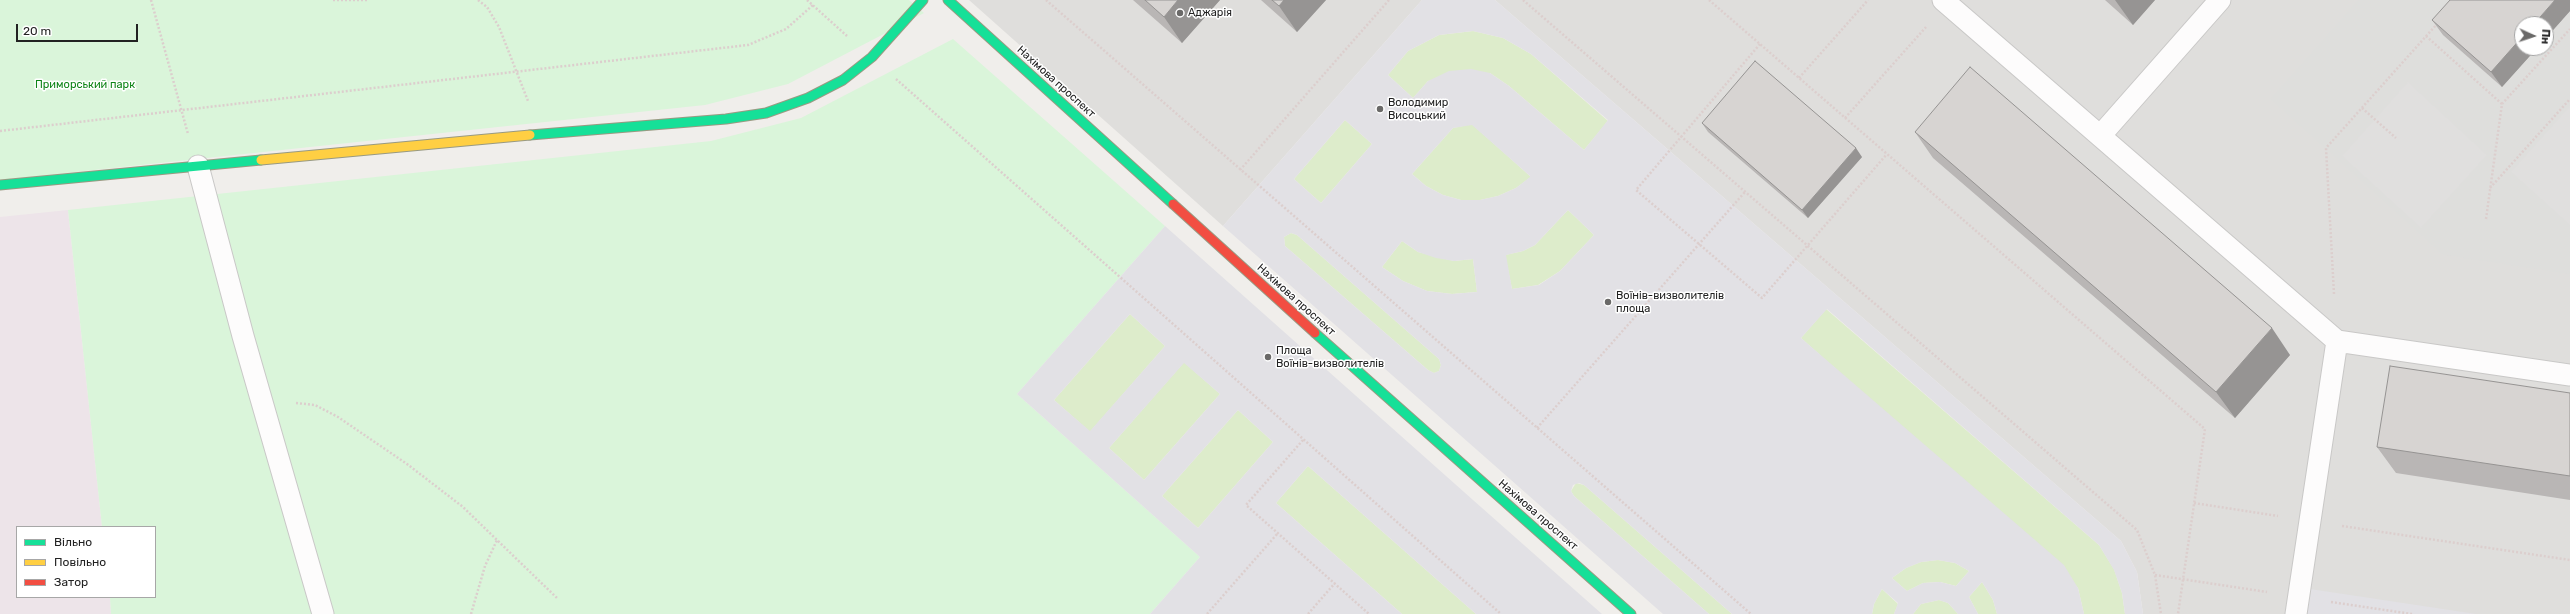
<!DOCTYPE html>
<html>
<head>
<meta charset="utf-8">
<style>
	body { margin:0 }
	#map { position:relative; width:2570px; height:614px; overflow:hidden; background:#f0eeeb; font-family:Rubik,sans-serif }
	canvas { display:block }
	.legend { position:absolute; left:16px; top:526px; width:140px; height:72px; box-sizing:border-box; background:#fff; border:1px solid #a7a7a7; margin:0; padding:5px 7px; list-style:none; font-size:12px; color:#222 }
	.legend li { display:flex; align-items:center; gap:8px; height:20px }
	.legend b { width:20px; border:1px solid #a7a7a7 }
	.north { position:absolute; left:2514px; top:16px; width:40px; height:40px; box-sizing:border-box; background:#fff; border:1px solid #a7a7a7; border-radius:50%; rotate:93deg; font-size:11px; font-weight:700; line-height:16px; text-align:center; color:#222 }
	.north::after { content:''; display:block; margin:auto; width:14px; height:18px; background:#6a6968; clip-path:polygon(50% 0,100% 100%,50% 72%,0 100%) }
	.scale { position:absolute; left:16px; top:24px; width:122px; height:18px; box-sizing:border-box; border:2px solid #222; border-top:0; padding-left:5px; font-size:12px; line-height:14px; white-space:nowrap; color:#222; -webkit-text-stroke:3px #fff; paint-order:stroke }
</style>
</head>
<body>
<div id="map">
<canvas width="2570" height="614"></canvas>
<ul class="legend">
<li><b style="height:5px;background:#16e098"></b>Вільно</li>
<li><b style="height:5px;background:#ffcf43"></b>Повільно</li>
<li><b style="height:5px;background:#f24e42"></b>Затор</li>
</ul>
<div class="north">Пн</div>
<div class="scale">20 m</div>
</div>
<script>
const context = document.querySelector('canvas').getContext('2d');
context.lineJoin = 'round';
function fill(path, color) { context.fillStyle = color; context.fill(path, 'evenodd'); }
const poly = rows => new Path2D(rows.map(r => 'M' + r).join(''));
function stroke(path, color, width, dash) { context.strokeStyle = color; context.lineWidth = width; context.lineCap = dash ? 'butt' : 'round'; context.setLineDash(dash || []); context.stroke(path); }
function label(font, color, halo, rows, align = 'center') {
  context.font = font + ' Rubik,sans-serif'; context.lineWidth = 3; context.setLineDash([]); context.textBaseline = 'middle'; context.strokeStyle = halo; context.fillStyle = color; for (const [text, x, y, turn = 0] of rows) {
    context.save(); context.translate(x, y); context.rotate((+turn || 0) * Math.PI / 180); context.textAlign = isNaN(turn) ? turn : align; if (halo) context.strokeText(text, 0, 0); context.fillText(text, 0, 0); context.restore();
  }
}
fill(poly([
	[969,0,1422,0,1223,226],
	[1495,0,2570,0,2570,614,2143,614,2137,572,2121,541],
	[2522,24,2546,24,2546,48,2522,48]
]), '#dfdedc');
fill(poly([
	[68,210,102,527,17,527,17,597,110,597,111,614,0,614,0,217]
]), '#ede4e9');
fill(poly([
	[2359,0,2570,0,2570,274,2444,255,2271,99],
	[2522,24,2546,24,2546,48,2522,48]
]), '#dededc');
fill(poly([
	[1473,31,1503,38,1531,54,1608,121,1584,150,1509,86,1490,73,1428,81,1413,98,1388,75,1408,51,1439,35],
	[1345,120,1372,144,1321,203,1294,179],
	[1472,124,1531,177,1516,188,1498,196,1480,200,1461,200,1443,195,1426,186,1412,174,1453,128],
	[1568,210,1594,235,1560,271,1538,285,1512,289,1505,255,1523,251,1535,245],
	[1291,233,1297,235,1439,359,1441,365,1439,371,1434,373,1428,370,1285,246,1284,237],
	[1402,241,1418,252,1454,261,1473,259,1477,292,1452,294,1427,291,1403,281,1382,267],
	[1826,309,2099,545,2114,569,2122,593,2125,614,2084,614,2078,588,1801,338],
	[1130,314,1165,346,1090,432,1054,400],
	[1184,362,1220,394,1144,480,1109,448],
	[1238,410,1273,442,1198,528,1162,496],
	[1308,466,1476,614,1402,614,1276,503],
	[1576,483,1584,485,1732,614,1709,614,1574,496,1571,491],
	[1938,560,1955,563,1969,571,1956,586,1940,582,1923,583,1907,591,1892,578,1906,568,1921,562],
	[1982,582,1993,600,1997,614,1978,614,1969,597],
	[1882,589,1898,604,1894,614,1872,614,1874,604],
	[1939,600,1948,603,1958,614,1913,614,1921,604]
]), '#ddeccb');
fill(poly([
	[0,0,909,0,924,13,788,84,705,105,0,180],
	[953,39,1165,226,1017,394,1200,557,1150,614,111,614,110,597,155,597,155,527,102,527,68,210,711,141,801,118]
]), '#daf5da');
fill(poly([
	[2408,82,2487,155,2421,228,2342,156],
	[2570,106,2570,225,2511,172]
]), '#e0dfde');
fill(poly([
	[1422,0,1495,0,2121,541,2137,572,2143,614,2125,614,2122,593,2114,570,2099,545,1827,309,1801,338,2064,565,2078,588,2084,614,1997,614,1993,600,1982,582,1969,597,1978,614,1958,614,1948,603,1939,600,1921,604,1913,614,1894,614,1898,603,1882,589,1874,604,1872,614,1732,614,1584,485,1579,483,1573,485,1571,491,1574,496,1709,614,1663,614,1223,226],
	[1473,31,1503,38,1531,54,1608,120,1584,150,1509,86,1490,73,1471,69,1449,71,1428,81,1413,98,1388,75,1408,51,1439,35],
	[1345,120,1372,144,1321,203,1294,179],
	[1472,125,1530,176,1530,177,1516,188,1498,196,1480,200,1461,200,1443,195,1426,186,1412,174,1453,128],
	[1568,210,1594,235,1560,271,1539,285,1512,289,1506,255,1523,251,1535,245],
	[1291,233,1297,235,1439,359,1441,365,1439,371,1434,373,1428,370,1285,246,1284,237],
	[1402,241,1418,252,1436,258,1454,261,1473,259,1477,292,1452,294,1427,291,1403,281,1382,267],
	[1938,560,1955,563,1969,571,1956,586,1940,582,1923,583,1907,591,1892,578,1906,568,1921,562],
	[1165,226,1473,500,1602,614,1476,614,1308,466,1276,503,1402,614,1150,614,1200,557,1017,394],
	[1130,314,1165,346,1090,431,1054,400],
	[1184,363,1220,394,1144,480,1109,448],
	[1238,410,1273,442,1198,528,1162,496],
	[2310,589,2476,614,2306,614]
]), '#e2e1e5');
const lane = poly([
	[1943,0,2337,341,2570,375],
	[2100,136,2220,0],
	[198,166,243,336,323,614],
	[2296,614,2337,341]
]);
const fast = poly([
	[948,0,1173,204],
	[530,135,726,119,766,113,808,98,843,80,872,57,923,0],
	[0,185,261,160],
	[1315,333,1631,614]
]);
const slow = poly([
	[261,160,530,135]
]);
const jam = poly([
	[1173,204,1315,333]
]);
stroke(lane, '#c9c8c7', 23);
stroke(fast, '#999a82', 11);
stroke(slow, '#999a82', 11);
stroke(jam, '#999a82', 11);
stroke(poly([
	[151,0,188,134],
	[333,0,367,0],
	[478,0,487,7,499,27,528,101],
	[807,0,847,36],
	[1046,0,1751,614],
	[1523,0,2137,530,2155,575,2161,614],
	[1709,0,2205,429,2178,614],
	[2426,36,2502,104],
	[1760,44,1636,190,1762,298,1887,154],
	[1799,78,1868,0],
	[896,79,1501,614],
	[2362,108,2396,138],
	[1845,118,1926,27],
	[0,131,748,45,786,29,813,5],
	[1240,170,1389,0],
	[2490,188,2570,99],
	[2486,219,2502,104,2570,29],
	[2334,294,2326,148,2437,24],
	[296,403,315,405,338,417,407,464,463,507,497,540],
	[1537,428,1745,192],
	[1303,440,1246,505,1369,614],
	[2194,503,2278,516],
	[2342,526,2570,560],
	[2155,575,2267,592],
	[2331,602,2412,614],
	[471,614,485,566,497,540,558,599],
	[1207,614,1278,533],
	[1308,614,1335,583]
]), '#dccecd', 2.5, [2, 2]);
stroke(lane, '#fdfcfc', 21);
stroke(fast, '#16e098', 9);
stroke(slow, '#ffcf43', 9);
stroke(jam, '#f24e42', 9);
fill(poly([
	[1133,0,1220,0,1182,43],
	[1261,0,1326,0,1297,32],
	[2105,0,2155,0,2133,25],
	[2570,11,2546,38,2546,24,2522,48,2537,48,2502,87,2443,35,2432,20],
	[1702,123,1862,157,1808,218,1708,132],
	[1915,132,2290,355,2235,418,1933,158],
	[2570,393,2570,500,2396,473,2377,447]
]), '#b9b6b5');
fill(poly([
	[1178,0,1220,0,1182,43,1164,17],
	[1284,0,1326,0,1297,32,1279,6],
	[2115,0,2155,0,2133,25],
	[2555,0,2570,0,2570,11,2546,38,2546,24,2534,24],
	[2522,37,2522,48,2537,48,2502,87,2491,72],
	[1856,148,1862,157,1808,218,1802,210],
	[2272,328,2290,355,2235,418,2216,392]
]), '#969493');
const building = poly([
	[1145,0,1178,0,1164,17,1145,0],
	[1272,0,1284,0,1279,6,1272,0],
	[2450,0,2555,0,2534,24,2522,24,2522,37,2491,72,2432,20,2450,0],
	[1755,61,1856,148,1802,210,1702,123,1755,61],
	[1970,67,2272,328,2216,392,1915,132,1970,67],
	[2390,366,2570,393,2570,476,2377,447,2390,366]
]);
fill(building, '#d7d4d2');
stroke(building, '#969493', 1);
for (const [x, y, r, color] of [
	[1180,13,4,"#6a6968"],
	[1380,109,4,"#6a6968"],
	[1608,302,4,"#6a6968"],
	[1268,357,4,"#6a6968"]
]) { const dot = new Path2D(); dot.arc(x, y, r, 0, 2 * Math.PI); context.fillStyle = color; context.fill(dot); stroke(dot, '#fff', 1.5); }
label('11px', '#222', '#fff', [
	["Аджарія",1188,13],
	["Володимир",1388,103],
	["Висоцький",1388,116],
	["Воїнів-визволителів",1616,296],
	["площа",1616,309],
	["Площа",1276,351],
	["Воїнів-визволителів",1276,364]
], 'left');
label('11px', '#222', '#fff', [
	["Нахімова проспект",1056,82,42],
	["Нахімова проспект",1296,300,42],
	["Нахімова проспект",1538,515,41]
]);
label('11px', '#0c8416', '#fff', [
	["Приморський парк",85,85]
]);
</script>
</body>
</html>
